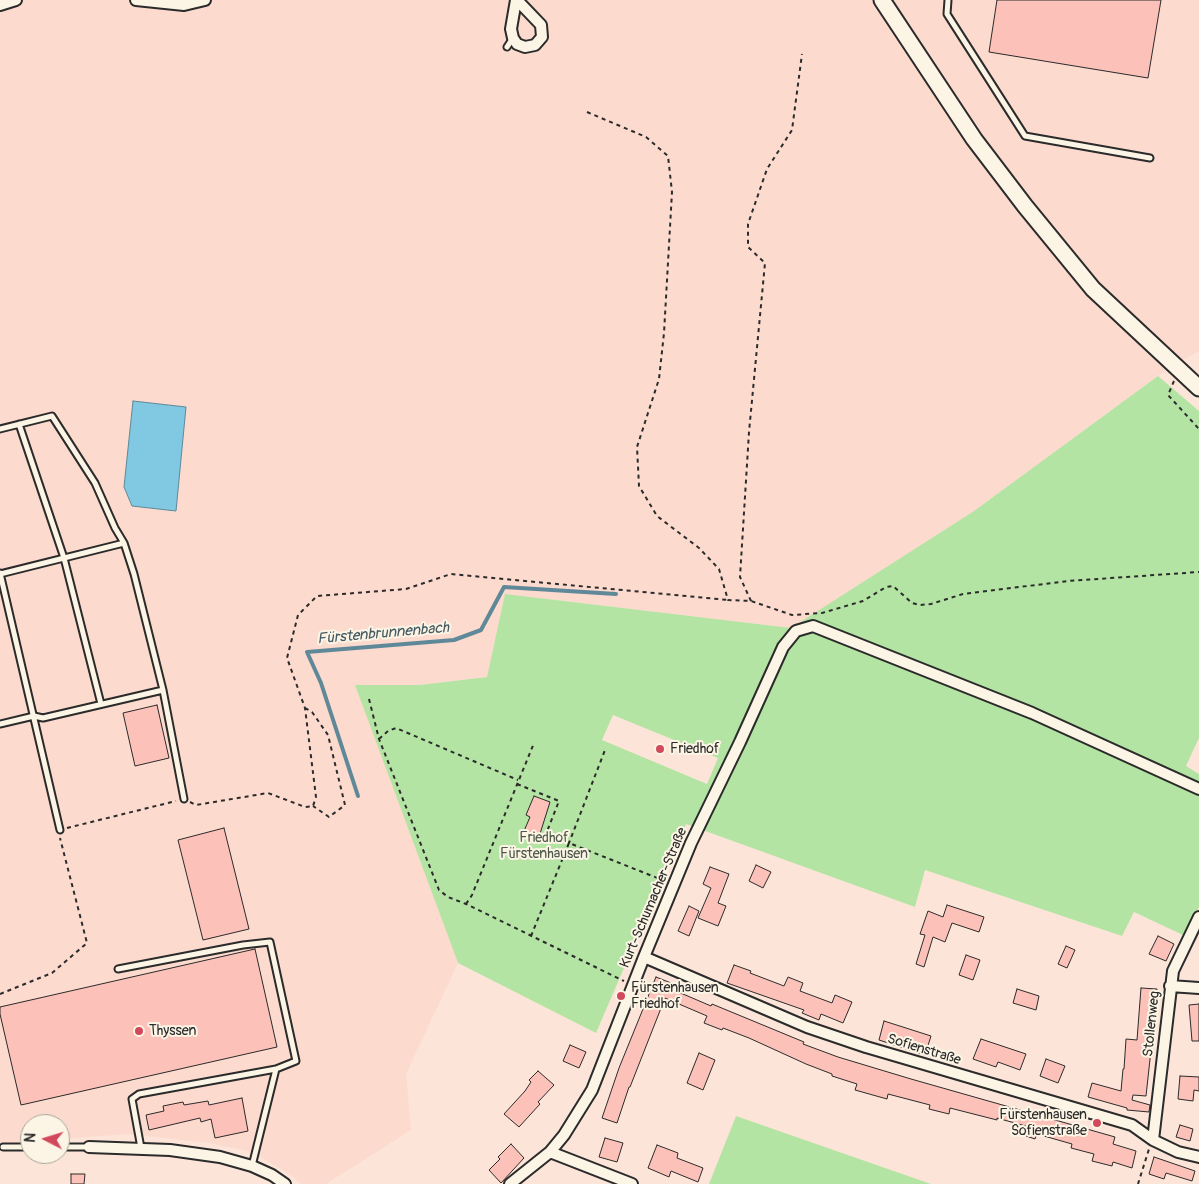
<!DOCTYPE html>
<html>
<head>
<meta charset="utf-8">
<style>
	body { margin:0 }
	#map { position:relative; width:1199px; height:1184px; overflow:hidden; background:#fce5d8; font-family:Pangolin,sans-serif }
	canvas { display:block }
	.north { position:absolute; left:20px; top:1114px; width:50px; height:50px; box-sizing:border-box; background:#fcf5e5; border:1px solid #a8a49b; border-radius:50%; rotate:275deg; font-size:14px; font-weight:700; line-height:20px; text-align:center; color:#2b2b2b }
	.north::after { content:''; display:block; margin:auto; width:18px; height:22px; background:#d1495b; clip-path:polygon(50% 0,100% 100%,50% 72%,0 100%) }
</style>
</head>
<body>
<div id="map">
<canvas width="1199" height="1184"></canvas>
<div class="north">N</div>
</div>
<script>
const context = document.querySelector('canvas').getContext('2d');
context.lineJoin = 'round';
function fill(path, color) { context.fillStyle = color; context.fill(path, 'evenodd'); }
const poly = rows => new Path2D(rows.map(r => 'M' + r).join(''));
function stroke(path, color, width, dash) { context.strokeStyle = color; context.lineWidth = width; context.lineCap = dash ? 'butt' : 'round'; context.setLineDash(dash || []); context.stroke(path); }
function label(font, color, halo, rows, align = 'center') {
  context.font = font + ' Pangolin,sans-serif'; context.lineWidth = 4; context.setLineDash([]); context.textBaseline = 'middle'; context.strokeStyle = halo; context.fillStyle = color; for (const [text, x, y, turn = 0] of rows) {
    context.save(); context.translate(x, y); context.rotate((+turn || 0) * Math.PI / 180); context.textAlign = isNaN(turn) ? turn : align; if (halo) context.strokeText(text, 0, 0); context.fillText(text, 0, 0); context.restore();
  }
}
fill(poly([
	[0,0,1199,0,1199,351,1170,367,974,511,791,628,505,594,487,677,420,685,356,685,458,963,406,1074,411,1130,326,1184,301,1184,292,1176,252,1152,209,1143,128,1134,60,1139,60,1124,30,1124,30,1141,0,1143]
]), '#fcdace');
fill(poly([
	[1158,376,1199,411,1199,738,1186,766,1199,774,1199,907,1185,936,1134,912,1122,936,925,870,915,907,686,824,596,1033,458,963,355,685,420,685,487,677,505,594,791,628,974,511],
	[613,715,718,758,707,784,602,740],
	[736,1116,931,1184,709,1184]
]), '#b4e4a3');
const water = poly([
	[133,401,186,407,176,511,132,506,124,487,133,401]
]);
fill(water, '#81c8e2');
stroke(water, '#5f8999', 1);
stroke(poly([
	[358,796,321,683,307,652,454,640,481,630,504,587,616,594]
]), '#5f8999', 4);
const building = poly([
	[997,0,1161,0,1148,78,989,52,997,0],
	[157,705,169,758,135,766,123,713,157,705],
	[534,796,550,802,539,837,524,831,530,817,526,815,534,796],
	[224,828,249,929,203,940,178,840,224,828],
	[756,865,771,872,763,888,749,881,756,865],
	[710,867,729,874,718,903,726,906,718,926,698,918,711,888,703,884,710,867],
	[947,905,984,917,979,932,952,923,945,942,933,937,924,967,916,964,925,935,920,934,928,911,943,917,947,905],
	[689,906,699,911,689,936,678,931,689,906],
	[1158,936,1174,944,1166,961,1149,954,1158,936],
	[1066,946,1075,950,1067,968,1058,964,1066,946],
	[255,949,277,1047,21,1105,0,1014,0,1007,255,949],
	[966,955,980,960,973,980,959,975,966,955],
	[734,965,751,971,750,973,784,986,788,977,803,983,800,991,832,1003,835,995,852,1002,843,1023,821,1014,819,1020,802,1013,804,1010,727,983,734,965],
	[656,977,671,983,669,988,711,1006,712,1004,804,1042,803,1044,838,1057,911,1079,1115,1137,1113,1144,1136,1151,1132,1168,1113,1162,1112,1166,1092,1161,1094,1154,1071,1148,1072,1144,1037,1134,1035,1139,1026,1136,1029,1127,997,1118,997,1120,950,1108,949,1114,929,1109,930,1105,888,1094,887,1099,855,1090,857,1084,832,1076,832,1074,806,1064,749,1038,723,1028,722,1030,704,1023,707,1016,665,998,630,1087,629,1087,617,1123,602,1118,619,1068,656,977],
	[1141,988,1157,989,1156,1004,1146,1096,1133,1095,1132,1100,1150,1105,1149,1112,1127,1110,1127,1108,1088,1097,1092,1083,1121,1091,1123,1069,1124,1069,1126,1039,1137,1040,1141,988],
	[1017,989,1039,996,1036,1010,1013,1003,1017,989],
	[1199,1004,1199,1041,1192,1041,1189,1005,1199,1004],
	[884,1021,931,1036,925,1055,879,1040,884,1021],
	[981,1039,1026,1054,1020,1070,998,1062,996,1067,973,1059,981,1039],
	[570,1045,586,1052,579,1068,563,1061,570,1045],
	[699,1053,715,1060,703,1090,687,1083,699,1053],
	[1046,1059,1065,1066,1058,1083,1040,1076,1046,1059],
	[538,1071,554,1085,538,1102,540,1104,519,1127,504,1114,525,1091,531,1082,529,1080,538,1071],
	[1180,1076,1199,1077,1199,1091,1194,1090,1193,1101,1178,1099,1180,1076],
	[242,1098,248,1131,215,1138,211,1119,201,1122,200,1118,149,1130,146,1115,164,1111,163,1106,183,1102,184,1105,208,1101,209,1105,242,1098],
	[1180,1125,1193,1129,1190,1141,1176,1137,1180,1125],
	[605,1138,623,1143,617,1162,599,1157,605,1138],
	[511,1144,524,1158,501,1183,489,1170,500,1159,498,1157,511,1144],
	[657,1145,678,1153,677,1158,703,1168,698,1182,671,1171,669,1177,648,1168,657,1145],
	[1154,1157,1195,1171,1192,1181,1166,1173,1164,1179,1149,1174,1154,1157],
	[71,1174,85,1174,84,1184,71,1184,71,1174]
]);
fill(building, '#fcc1b8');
stroke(building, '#2b2b2b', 1);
const service = poly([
	[948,0,947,14,1025,136,1150,158],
	[507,47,513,38],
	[19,424,64,558,101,704],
	[0,429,52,416,95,483,115,528,124,543,134,574,163,690,184,799],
	[0,573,60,830],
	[0,574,124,543],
	[0,724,34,716,43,718,163,690],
	[118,969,243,945,270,942,296,1061,276,1069,252,1166],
	[3,1147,30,1147],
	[60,1147,89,1147],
	[141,1148,132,1099,139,1094,276,1069]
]);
const minor = poly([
	[136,0,184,5,205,0],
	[516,0,511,29,513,38,517,44,525,47,535,45,542,37,541,25,517,0],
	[0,5,16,0],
	[644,957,807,1027,866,1047,1132,1125,1153,1140,1178,1152,1199,1157],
	[1170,986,1199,988],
	[1153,1140,1173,971,1199,917],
	[89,1147,170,1150,220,1157,252,1166,272,1175,285,1184],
	[550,1152,632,1184],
	[510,1184,550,1152,564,1135,592,1090,644,957,691,843,740,742,783,647,796,631,813,626,1032,713,1199,789]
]);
const secondary = poly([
	[882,0,974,139,1025,206,1093,289,1199,388]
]);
stroke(service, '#2b2b2b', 9);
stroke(minor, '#2b2b2b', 14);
stroke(secondary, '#2b2b2b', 19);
stroke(poly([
	[587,112,646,137,668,156,672,192,664,333,659,379,637,447,639,486,657,516,699,548,719,569,728,600,751,601,792,615,822,613,863,601,886,587,893,586,912,603,920,605,931,604,963,594,1068,581,1199,572],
	[1174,381,1168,395,1199,429],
	[751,601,740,577,749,432,765,263,748,247,748,224,767,169,792,130,802,54],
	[369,699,379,739,439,890,448,897,466,904,624,981],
	[305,708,312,712,328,735,345,805,329,817,313,806],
	[379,739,388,731,396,728,518,780],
	[517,784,559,801,546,834,569,843,605,750],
	[190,802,196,805,268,793,305,807,313,806,316,797,305,708,287,658,298,615,317,596,406,589,451,574,728,600],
	[67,828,176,801],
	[466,904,472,895,534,743],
	[531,936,569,843,665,881],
	[0,994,52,973,87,943,60,838],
	[1138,1184,1149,1149]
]), '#2b2b2b', 2, [4, 4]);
stroke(service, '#fcf5e5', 5);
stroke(minor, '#fcf5e5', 10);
stroke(secondary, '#fcf5e5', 15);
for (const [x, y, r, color] of [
	[660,749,5,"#d1495b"],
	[621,996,5,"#d1495b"],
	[139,1031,5,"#d1495b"],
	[1097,1123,5,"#d1495b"]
]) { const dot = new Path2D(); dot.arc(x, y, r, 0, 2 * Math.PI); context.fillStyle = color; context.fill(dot); stroke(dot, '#fcf5e5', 2); }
label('14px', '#2b2b2b', '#fcf5e5', [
	["Friedhof",670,749],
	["Fürstenhausen",631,988],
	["Friedhof",631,1004],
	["Thyssen",149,1031],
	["Fürstenhausen",1087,1115,"right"],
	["Sofienstraße",1087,1131,"right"]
], 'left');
label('14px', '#4d5949', '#fcf5e5', [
	["Friedhof",544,838],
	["Fürstenhausen",544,854]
]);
label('14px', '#2b2b2b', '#fcf5e5', [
	["Kurt-Schumacher-Straße",654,898,-67],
	["Stollenweg",1152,1024,-84],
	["Sofienstraße",924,1050,17]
]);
label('italic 15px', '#455a62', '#fcf5e5', [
	["Fürstenbrunnenbach",383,634,-5]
]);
</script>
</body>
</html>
